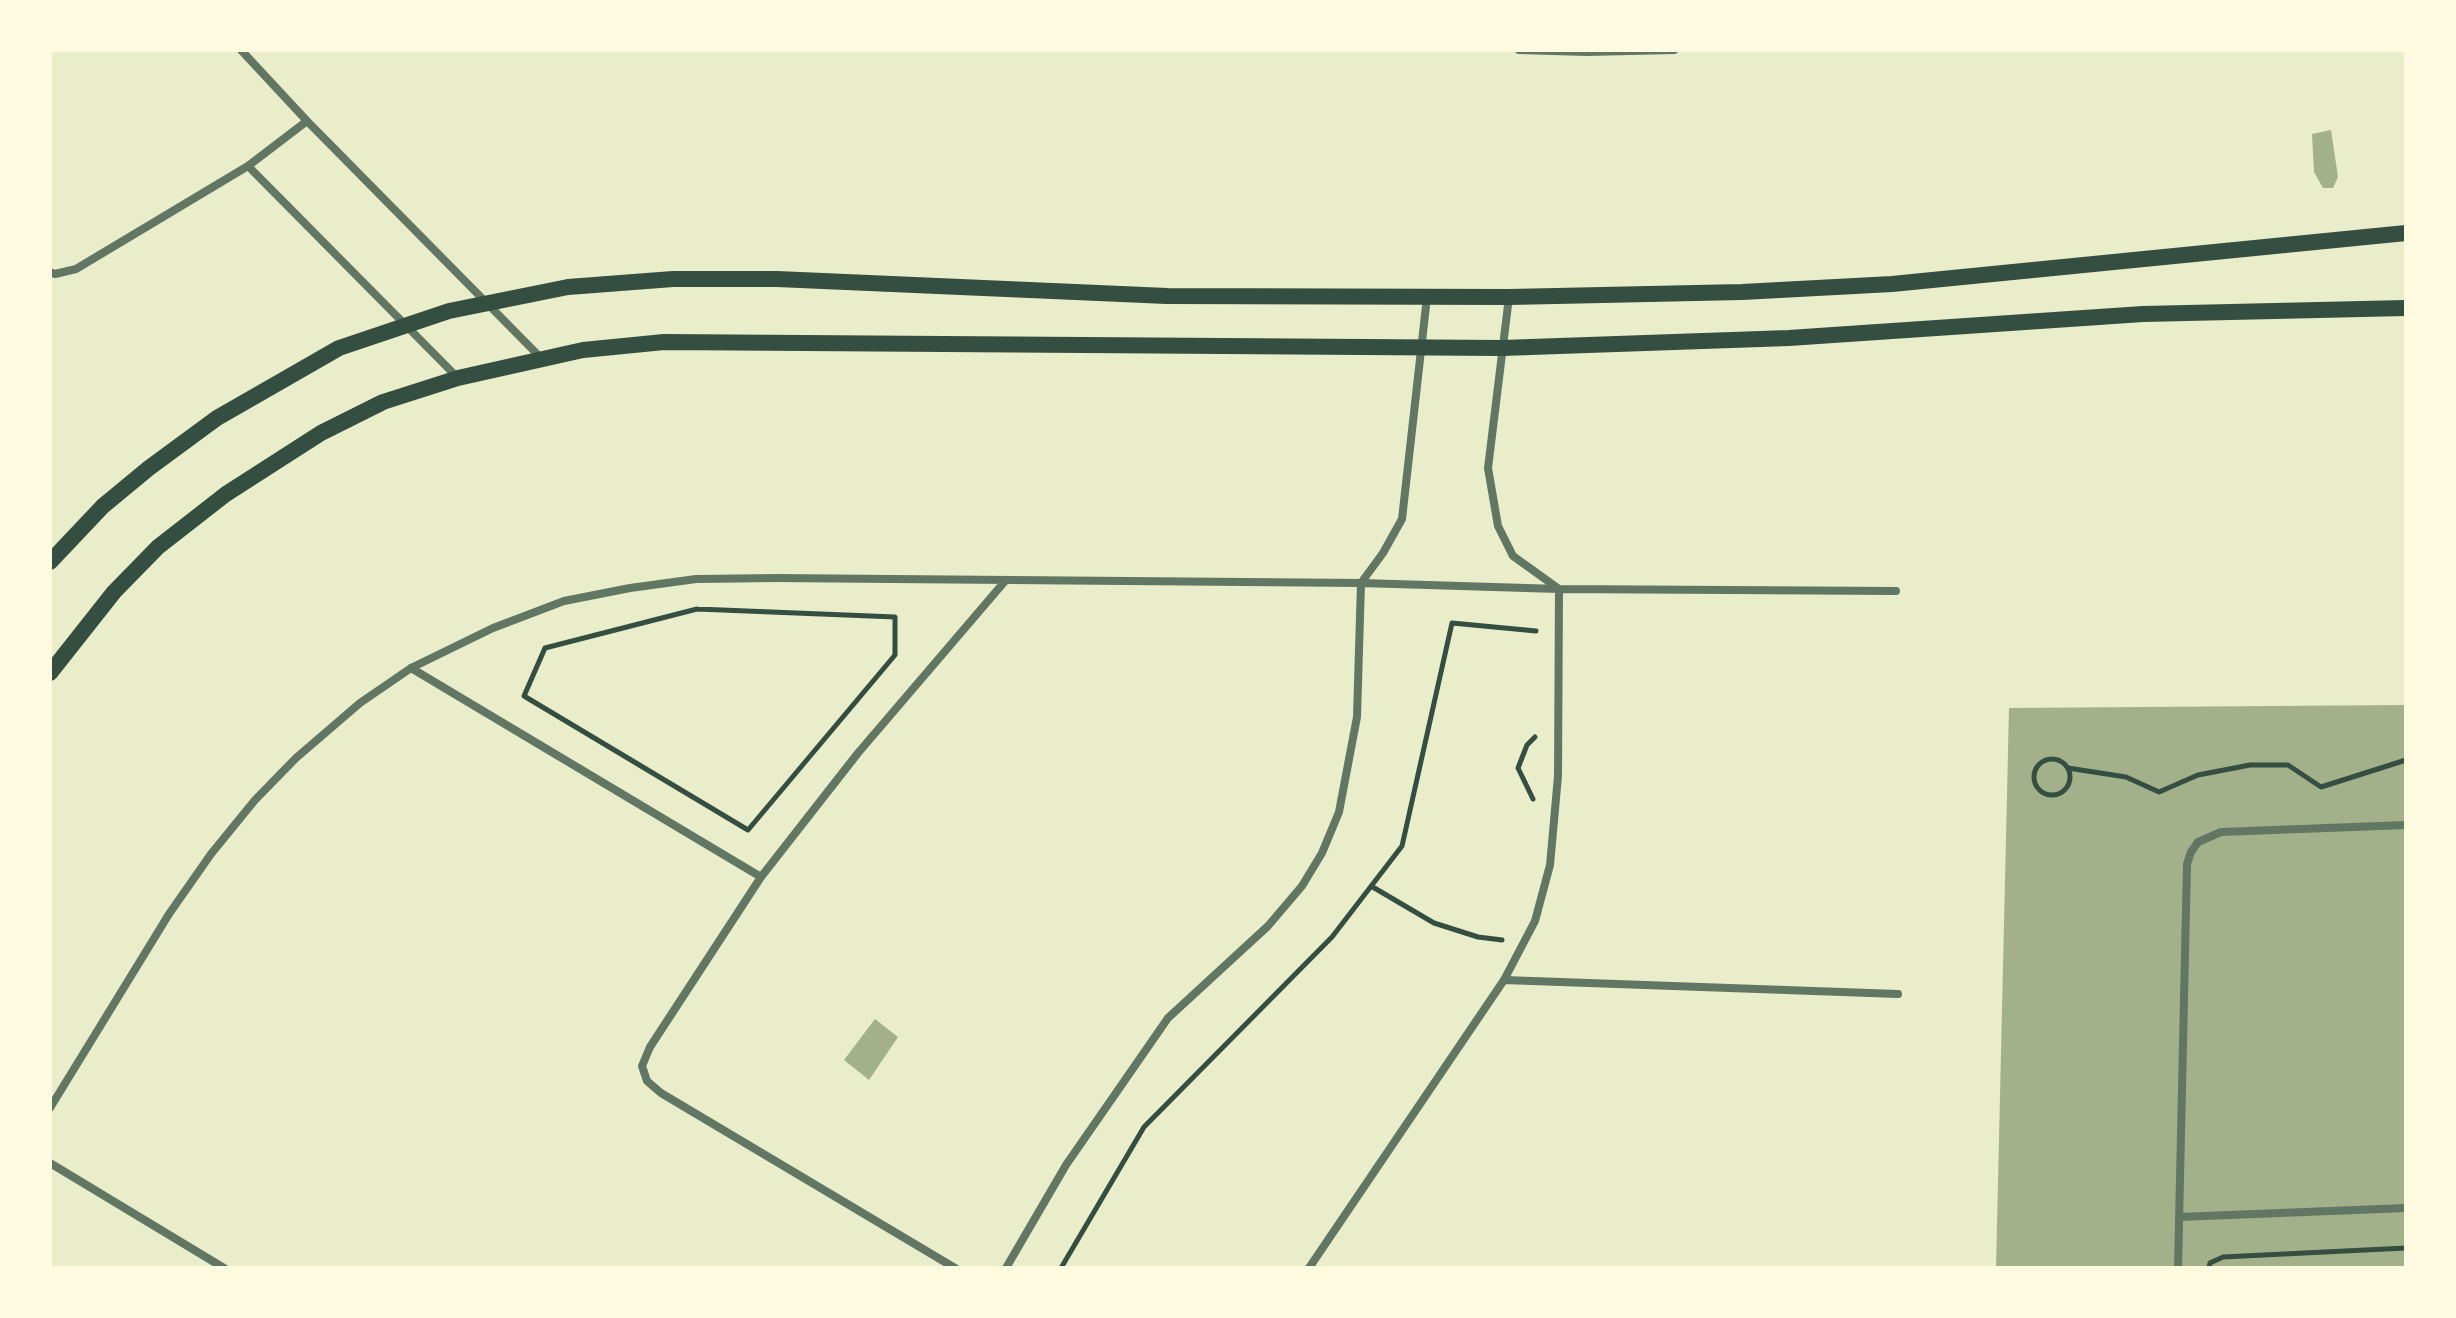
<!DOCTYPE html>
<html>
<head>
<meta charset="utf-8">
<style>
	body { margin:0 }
	#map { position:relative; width:2456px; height:1318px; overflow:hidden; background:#e9edc9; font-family:"Varela Round",sans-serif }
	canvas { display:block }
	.frame { position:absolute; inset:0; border:52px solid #fefae0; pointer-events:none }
</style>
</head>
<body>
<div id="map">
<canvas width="2456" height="1318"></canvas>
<div class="frame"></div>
</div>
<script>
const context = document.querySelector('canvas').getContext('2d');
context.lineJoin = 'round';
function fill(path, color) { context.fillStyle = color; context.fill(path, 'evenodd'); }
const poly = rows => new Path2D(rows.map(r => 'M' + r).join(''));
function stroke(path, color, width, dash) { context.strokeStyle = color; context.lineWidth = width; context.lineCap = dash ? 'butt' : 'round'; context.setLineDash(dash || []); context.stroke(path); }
fill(poly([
	[2331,130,2338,177,2333,188,2323,188,2314,172,2312,134],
	[2406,705,2406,1268,1996,1268,2009,708],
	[875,1019,898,1037,869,1080,844,1060]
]), '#a3b18a');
stroke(poly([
	[697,609,895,617,895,655,748,830,524,696,545,648,697,609],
	'2034 777a18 18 0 1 1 36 0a18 18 0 1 1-36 0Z',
	[2068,768,2126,777,2159,792,2198,775,2250,765,2288,765,2321,787,2406,760],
	[1533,799,1518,768,1527,745,1535,737],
	[1371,886,1434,923,1478,937,1502,940],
	[1061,1268,1144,1127,1332,937,1402,846,1452,623,1536,631],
	[2209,1268,2210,1263,2223,1257,2406,1248]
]), '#344e41', 5);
stroke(poly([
	[241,50,307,121,542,359],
	[1519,50,1587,52,1674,50],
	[248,166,458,378],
	[50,272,55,274,76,269,248,166,307,121],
	[411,668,761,877],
	[1504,980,1898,994],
	[50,1108,169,914,211,854,255,800,296,758,360,703,411,668,493,628,564,601,630,588,696,579,776,578,1361,583,1559,589,1896,591],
	[50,1163,224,1268],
	[2179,1217,2406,1208],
	[955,1268,661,1093,647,1081,642,1066,650,1047,761,877,858,753,1006,580],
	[1006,1268,1066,1165,1168,1018,1268,926,1302,886,1322,853,1339,812,1357,717,1361,583,1383,553,1402,519,1427,297],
	[1309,1268,1504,980,1535,921,1550,865,1558,776,1559,589,1513,556,1498,526,1488,468,1509,297],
	[2178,1268,2187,864,2191,852,2198,842,2221,832,2406,825]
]), '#617663', 8);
stroke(poly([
	[50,562,103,506,149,468,217,418,339,348,449,311,568,287,673,279,777,279,1167,296,1509,297,1742,292,1892,284,2406,233],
	[50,673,114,592,158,547,226,494,321,433,383,402,458,378,583,350,664,342,1502,348,1789,338,2143,314,2406,308]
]), '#344e41', 16);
</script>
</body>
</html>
